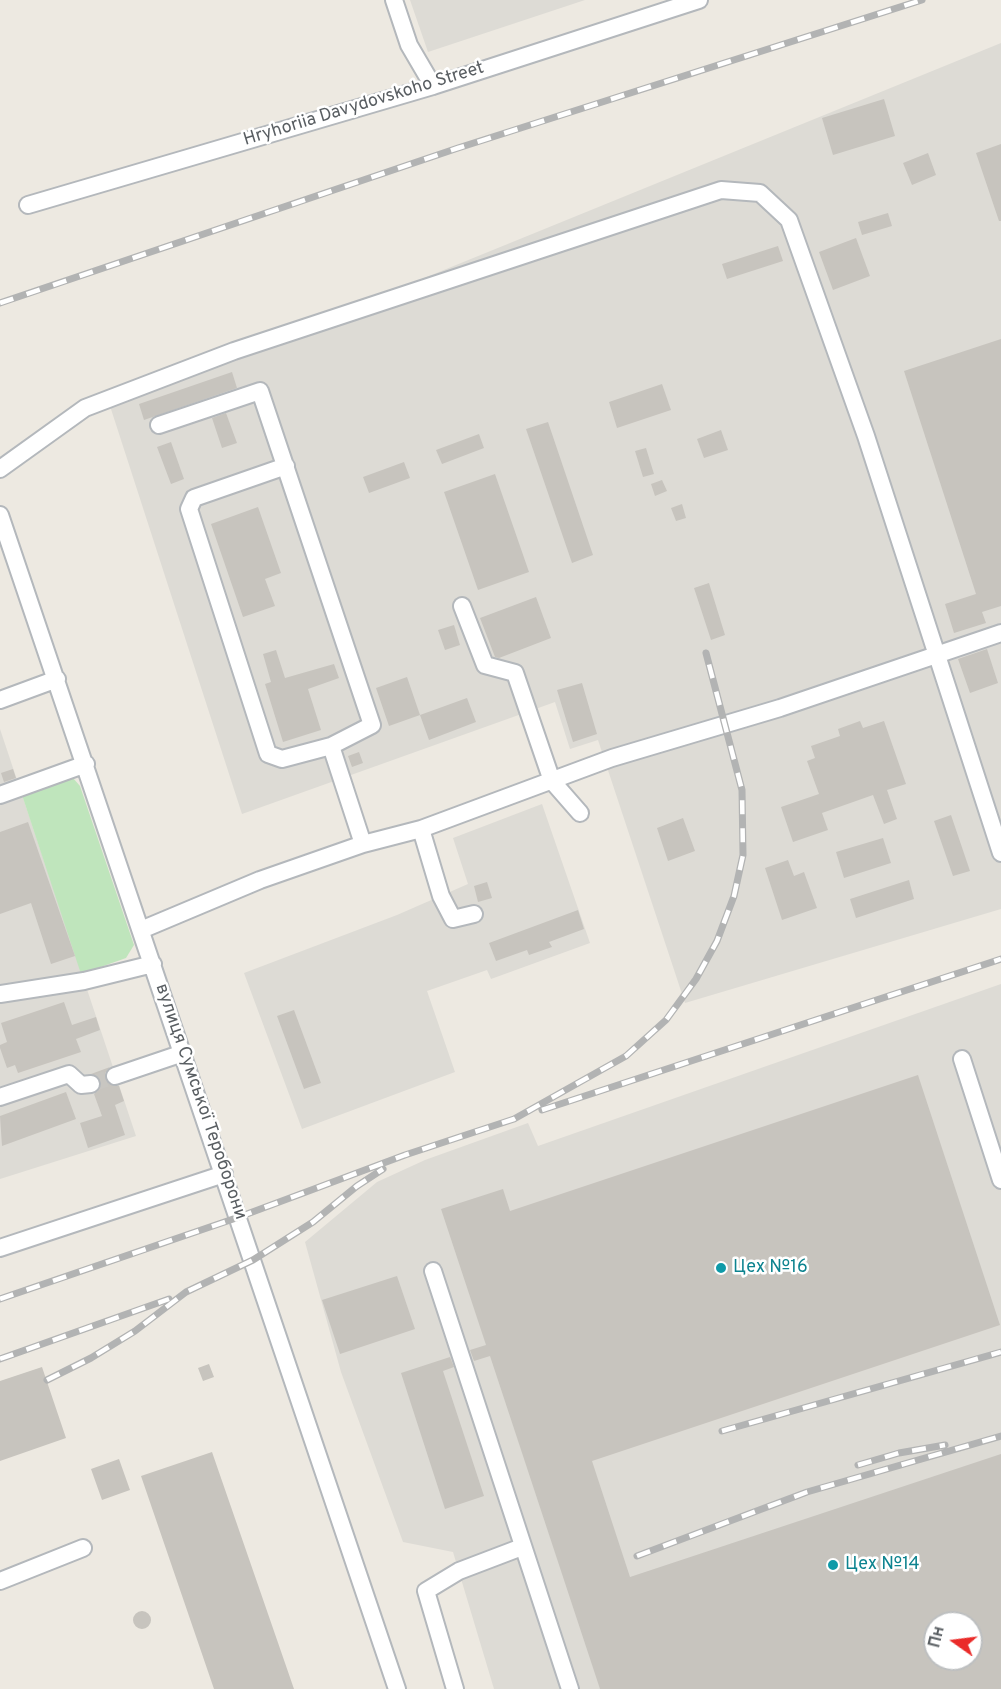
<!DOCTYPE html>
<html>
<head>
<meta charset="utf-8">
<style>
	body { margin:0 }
	#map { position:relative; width:1001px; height:1689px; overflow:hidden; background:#ede9e1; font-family:Overpass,sans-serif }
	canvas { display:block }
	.north { position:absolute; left:923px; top:1611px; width:60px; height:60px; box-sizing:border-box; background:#fff; border:2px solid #bdbfc0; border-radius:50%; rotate:284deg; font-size:16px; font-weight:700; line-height:24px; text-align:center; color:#595e62 }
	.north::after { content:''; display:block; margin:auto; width:21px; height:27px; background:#ea2b29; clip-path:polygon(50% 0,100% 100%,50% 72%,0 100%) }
</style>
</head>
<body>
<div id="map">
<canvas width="1001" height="1689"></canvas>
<div class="north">Пн</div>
</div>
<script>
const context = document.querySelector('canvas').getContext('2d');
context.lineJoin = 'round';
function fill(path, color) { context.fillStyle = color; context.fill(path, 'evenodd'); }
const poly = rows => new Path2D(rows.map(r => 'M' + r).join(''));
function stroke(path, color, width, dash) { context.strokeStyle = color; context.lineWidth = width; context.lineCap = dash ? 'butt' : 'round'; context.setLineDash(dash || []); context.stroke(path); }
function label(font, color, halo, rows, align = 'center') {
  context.font = font + ' Overpass,sans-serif'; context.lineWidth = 5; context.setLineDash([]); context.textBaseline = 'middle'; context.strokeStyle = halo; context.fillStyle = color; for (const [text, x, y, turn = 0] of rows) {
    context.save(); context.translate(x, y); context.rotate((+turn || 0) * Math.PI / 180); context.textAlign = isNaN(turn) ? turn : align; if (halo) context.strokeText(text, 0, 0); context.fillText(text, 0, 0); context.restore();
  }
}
fill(poly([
	[410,0,585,0,428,52],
	[1001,43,1001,909,685,1003,598,740,570,749,555,702,242,814,110,406],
	[0,729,136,1136,0,1179],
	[542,804,590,943,491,979,487,970,427,991,455,1072,302,1129,244,973,397,915,468,884,453,838],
	[1001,984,1001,1689,494,1689,453,1552,403,1542,341,1372,305,1242,377,1182,425,1160,528,1123,538,1146],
	[935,1623,971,1623,971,1659,935,1659]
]), '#dddbd5');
fill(poly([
	[67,777,73,778,80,786,134,945,126,958,81,974,22,795]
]), '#bfe5bc');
fill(poly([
	[884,99,895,136,833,155,822,118],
	[1001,144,1001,221,999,221,976,153],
	[928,153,936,175,912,185,903,163],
	[888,213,892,226,862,235,858,222],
	[856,238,870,276,833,290,819,252],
	[778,246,783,261,727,279,722,264],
	[1001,339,1001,606,982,612,986,623,954,633,945,604,976,594,904,371],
	[232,372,237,388,144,420,139,404],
	[662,384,671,410,617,428,609,402],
	[226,413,237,443,222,448,212,418],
	[548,422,593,555,572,563,526,429],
	[721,430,728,450,704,458,697,439],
	[479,434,484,448,442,464,436,450],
	[171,442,184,479,171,484,157,447],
	[646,448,654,474,643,477,635,451],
	[404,462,410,478,369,493,363,477],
	[495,474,529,572,478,590,444,492],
	[662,480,667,491,655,496,651,484],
	[682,504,686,518,676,521,671,508],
	[258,507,281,573,265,579,275,606,243,617,211,524],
	[709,583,725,635,711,640,694,588],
	[536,597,551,638,499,658,495,657,480,618],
	[454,625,460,645,445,650,438,630],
	[987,649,998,683,970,693,958,659],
	[276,650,285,678,334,664,339,678,308,689,321,730,283,742,265,684,271,682,263,654],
	[407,677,420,715,389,726,376,688],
	[582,683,597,734,573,742,557,690],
	[467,698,476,722,429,740,420,715],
	[860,721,863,728,884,721,906,784,887,790,897,819,884,824,873,795,822,813,828,830,793,842,781,807,819,794,807,761,815,758,811,746,840,736,838,729],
	[359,752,363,763,352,767,348,756],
	[13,769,16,778,4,782,1,773],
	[951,815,970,871,953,876,934,821],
	[683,818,695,851,668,861,657,828],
	[28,822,75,956,51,964,31,903,0,914,0,832],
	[883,838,891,863,844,878,836,852],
	[788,860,794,876,804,872,817,908,782,920,765,868],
	[909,880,914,899,856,918,850,899],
	[487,882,492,898,478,902,474,886],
	[578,910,584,929,549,942,552,947,529,955,527,950,496,961,489,943],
	[64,1002,72,1025,96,1017,100,1030,76,1039,81,1052,18,1073,15,1065,7,1068,0,1048,0,1045,7,1042,1,1023],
	[294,1010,321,1083,304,1089,277,1016],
	[110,1067,105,1073,105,1079,109,1084,119,1086,124,1101,115,1105,125,1135,88,1148,80,1123,102,1116,94,1094,100,1089,101,1082,99,1077,91,1074],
	[918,1075,1000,1325,592,1461,630,1577,1001,1454,1001,1689,600,1689,490,1356,474,1361,470,1350,486,1345,441,1209,503,1189,510,1211],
	[935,1623,971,1623,971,1659,935,1659],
	[66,1092,76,1119,2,1146,0,1116],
	[397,1276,415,1329,340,1354,322,1300],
	[450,1357,454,1367,443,1371,484,1496,445,1509,401,1373],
	[209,1364,214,1377,203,1381,198,1368],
	[42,1367,66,1438,0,1461,0,1381],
	[212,1452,294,1689,214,1689,141,1476],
	[119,1459,130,1490,102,1500,91,1469],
	'133 1620a9 9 0 1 1 18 0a9 9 0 1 1-18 0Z'
]), '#c7c4be');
stroke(poly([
	[91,1084,115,1076]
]), '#c8c6c1', 16, [16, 8]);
const minor = poly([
	[394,0,409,45,433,86],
	[28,205,433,86,699,0],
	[159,425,260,391,372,725,331,746,363,844],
	[286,466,194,498,189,509,268,754,282,759,331,746],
	[0,469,85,408,234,351,721,190,760,193,789,220,866,436,1001,853],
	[0,515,397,1689],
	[462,606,485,665,515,673,552,781,580,813],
	[0,700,57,679],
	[0,795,86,764],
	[421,829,441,896,453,919,474,914],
	[141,930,260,880,363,844,421,829,612,758,780,708,1001,633],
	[0,994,84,981,153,964],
	[962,1059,1001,1180],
	[115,1076,183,1053],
	[0,1097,69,1074,81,1085,91,1084],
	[0,1248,224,1174],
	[433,1271,570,1689],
	[0,1581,83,1548],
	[455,1689,426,1591,459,1571,522,1547]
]);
stroke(minor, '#b4b8bc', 20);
stroke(minor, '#fff', 16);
const rail = poly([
	[0,303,458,148,922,0],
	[542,1110,1001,959],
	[0,1299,239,1217,405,1155,514,1119,626,1056,666,1020,696,979,717,941,734,896,743,855,742,790,706,653],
	[0,1359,169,1299],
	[47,1380,91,1358,135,1331,186,1292,253,1260,313,1222,357,1186,383,1169],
	[722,1431,1001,1352],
	[858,1465,899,1453,945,1445],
	[637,1556,807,1492,1001,1436]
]);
stroke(rail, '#b2b3b3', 7);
stroke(rail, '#fff', 4.5, [14]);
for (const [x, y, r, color] of [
	[721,1268,6,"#0f9aa8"],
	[833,1565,6,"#0f9aa8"]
]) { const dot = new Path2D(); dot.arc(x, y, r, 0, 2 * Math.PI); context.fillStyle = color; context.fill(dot); stroke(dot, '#fff', 2); }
label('18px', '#595e62', '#fff', [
	["Hryhoriia Davydovskoho Street",364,105,-17],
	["вулиця Сумської Тероборони",200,1102,71]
]);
label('18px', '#0d838f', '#fff', [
	["Цех №16",733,1268],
	["Цех №14",845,1565]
], 'left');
</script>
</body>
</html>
